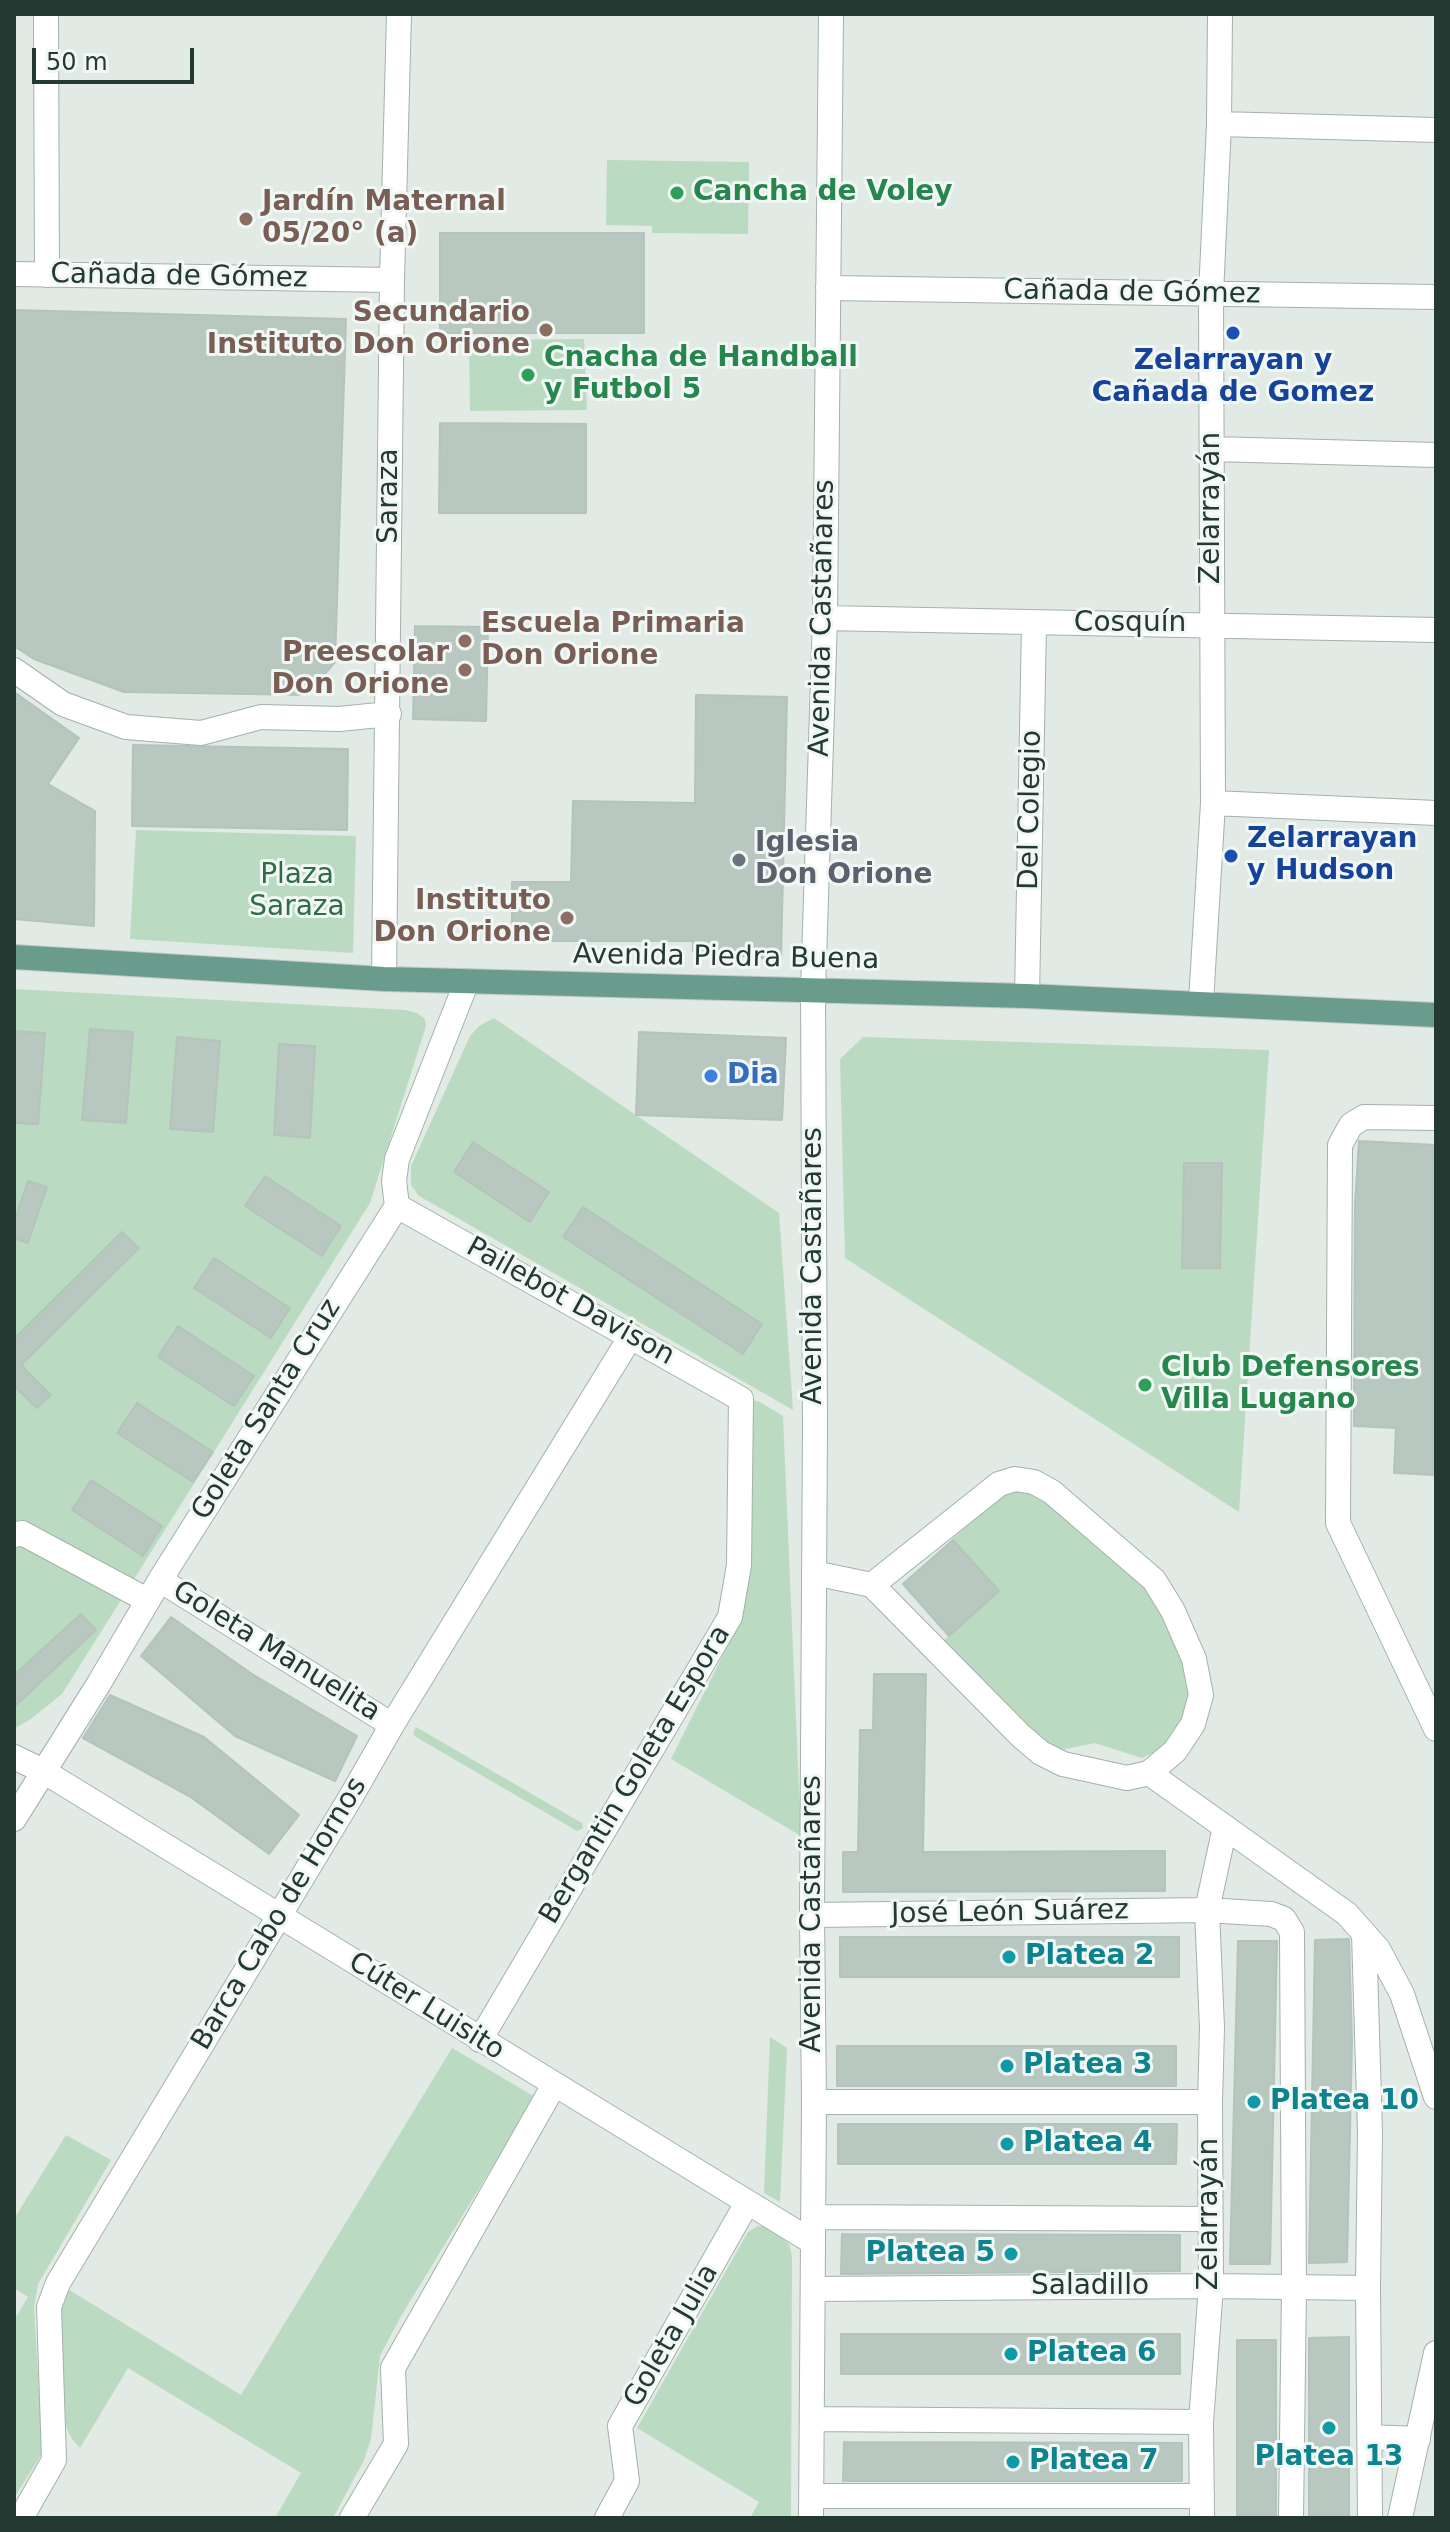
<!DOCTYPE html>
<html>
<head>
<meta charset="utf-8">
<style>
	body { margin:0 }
	#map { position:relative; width:1450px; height:2532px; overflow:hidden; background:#e1eae5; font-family:"DejaVu Sans",sans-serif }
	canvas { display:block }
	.frame { position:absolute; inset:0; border:16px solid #233932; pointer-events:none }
	.scale { position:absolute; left:32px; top:48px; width:162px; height:36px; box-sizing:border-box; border:4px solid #233932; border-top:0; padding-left:10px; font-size:24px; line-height:28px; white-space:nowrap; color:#233932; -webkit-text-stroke:6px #f1f7f4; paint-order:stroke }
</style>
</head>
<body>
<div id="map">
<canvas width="1450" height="2532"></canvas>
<div class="frame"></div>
<div class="scale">50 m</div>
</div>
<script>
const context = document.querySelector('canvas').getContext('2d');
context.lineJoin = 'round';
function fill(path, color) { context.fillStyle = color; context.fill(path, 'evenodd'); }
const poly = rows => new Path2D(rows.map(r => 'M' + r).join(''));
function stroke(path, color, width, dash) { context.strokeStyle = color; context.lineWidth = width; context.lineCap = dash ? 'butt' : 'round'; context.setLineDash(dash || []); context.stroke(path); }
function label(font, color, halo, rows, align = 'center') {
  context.font = font + ' "DejaVu Sans",sans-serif'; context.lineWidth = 6; context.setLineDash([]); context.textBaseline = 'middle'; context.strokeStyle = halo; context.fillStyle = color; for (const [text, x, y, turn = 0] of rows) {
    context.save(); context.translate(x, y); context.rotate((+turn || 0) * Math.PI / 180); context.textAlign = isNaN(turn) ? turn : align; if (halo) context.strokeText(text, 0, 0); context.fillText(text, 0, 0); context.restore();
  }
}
fill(poly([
	[607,160,749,162,748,234,652,233,652,226,606,225],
	[584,339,587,410,470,411,469,340],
	[136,830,356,836,353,953,130,939],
	[14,989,405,1010,417,1013,425,1019,426,1026,370,1203,62,1694,31,1719,15,1728,14,1707,96,1630,81,1615,14,1675,14,1386,21,1365,139,1248,122,1232,14,1339,14,1238,29,1243,47,1187,28,1181,14,1222,14,1123,38,1124,14,1031],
	[90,1029,133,1033,125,1123,83,1120],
	[177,1037,213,1132,170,1128],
	[279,1045,310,1137,274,1135],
	[265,1176,341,1226,321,1256,245,1206],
	[214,1258,290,1307,271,1337,195,1288],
	[178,1326,254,1376,234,1406,159,1357],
	[137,1403,213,1452,193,1482,117,1432],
	[494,1018,779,1213,793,1410,419,1196,411,1185,411,1166,470,1036,479,1026],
	[474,1142,549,1192,530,1221,454,1172],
	[563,1237,659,1257,639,1287],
	[686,1275,762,1324,743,1354],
	[863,1037,1269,1050,1239,1512,845,1258,840,1059],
	[750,1399,760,1402,783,1416,801,1836,671,1759,732,1637],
	[1019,1491,1035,1493,1149,1584,1189,1665,1192,1698,1185,1721,1165,1747,1142,1758,1095,1743,1056,1751,1037,1741,942,1642,999,1591,952,1539,1002,1495],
	[416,1727,582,1823,583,1828,577,1831,416,1737,413,1733],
	[770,2037,787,2048,780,2202,764,2193],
	[452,2048,535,2097,401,2316,380,2356,371,2439,364,2460,333,2518,275,2518,301,2473,128,2368,80,2448,72,2439,66,2427,61,2319,51,2313,66,2288,241,2395],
	[66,2135,111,2160,38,2284,34,2307,41,2426,41,2455,16,2495,14,2494,14,2320,28,2297,14,2288,14,2219],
	[758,2226,768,2227,780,2235,789,2244,792,2256,791,2518,750,2518,759,2502,637,2428,748,2232]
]), '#bbdac2');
const building = poly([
	[440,233,644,233,644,333,440,333,440,233],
	[14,310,346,319,335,662,307,695,124,692,34,659,14,646,14,310],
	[440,423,586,424,586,513,439,513,440,423],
	[415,626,488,627,486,721,413,719,415,626],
	[14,692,79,738,48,784,95,811,94,926,14,919,14,692],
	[696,695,787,697,781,960,693,951,693,941,512,941,512,882,571,882,573,801,695,803,696,695],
	[133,745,348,749,347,830,132,826,133,745],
	[90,1029,133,1032,126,1123,82,1120,90,1029],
	[14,1031,45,1033,38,1124,14,1123,14,1031],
	[639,1032,786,1038,782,1120,636,1115,639,1032],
	[177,1037,220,1041,213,1132,170,1129,177,1037],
	[279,1044,315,1046,310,1138,274,1135,279,1044],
	[1359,1141,1436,1145,1436,1475,1394,1473,1396,1428,1354,1426,1355,1205,1359,1141],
	[473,1142,549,1192,530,1222,454,1172,473,1142],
	[1184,1163,1222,1163,1220,1268,1182,1268,1184,1163],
	[265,1176,341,1226,322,1256,245,1206,265,1176],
	[28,1181,47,1187,28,1243,14,1238,14,1222,28,1181],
	[583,1207,762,1324,743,1354,563,1237,583,1207],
	[122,1232,139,1248,21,1365,51,1395,37,1408,14,1386,14,1339,122,1232],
	[214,1258,290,1308,271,1338,194,1288,214,1258],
	[178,1326,254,1376,234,1406,158,1357,178,1326],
	[137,1403,213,1452,193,1482,117,1433,137,1403],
	[91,1480,162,1526,143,1556,72,1510,91,1480],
	[953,1540,999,1591,949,1636,903,1584,953,1540],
	[81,1614,96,1630,14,1707,14,1675,81,1614],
	[171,1617,252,1674,357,1736,335,1781,235,1736,141,1656,171,1617],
	[874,1674,926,1674,923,1852,1165,1851,1165,1891,843,1892,843,1852,858,1852,860,1730,873,1730,874,1674],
	[110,1695,204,1737,299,1815,269,1854,189,1796,83,1738,110,1695],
	[840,1937,1179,1937,1179,1977,840,1977,840,1937],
	[1349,1939,1352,2041,1347,2262,1309,2263,1315,1940,1349,1939],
	[1238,1941,1277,1941,1270,2264,1230,2264,1238,1941],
	[837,2046,1176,2046,1176,2086,837,2086,837,2046],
	[838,2124,1177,2124,1176,2164,838,2164,838,2124],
	[842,2234,1180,2235,1180,2271,841,2274,842,2234],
	[841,2334,1180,2334,1180,2374,841,2374,841,2334],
	[1349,2337,1349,2518,1309,2518,1309,2338,1349,2337],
	[1237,2340,1276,2340,1276,2518,1237,2518,1237,2340],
	[844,2442,1182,2443,1182,2481,843,2481,844,2442]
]);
fill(building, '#b9c7c1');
stroke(building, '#b4c3bc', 2);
const minor = poly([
	[46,14,47,275],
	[1219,124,1436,130],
	[14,274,392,280],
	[828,288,1436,297],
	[1213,449,1436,455],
	[825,618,1436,630],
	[14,670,63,704,126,727,201,733,261,717,339,719,389,714],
	[1213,803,1436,813],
	[384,979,392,280,399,14],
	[1027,996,1034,623],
	[1201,1002,1213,803,1211,294,1219,124,1220,14],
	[1436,1118,1364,1117,1351,1125,1340,1145,1338,1523,1436,1729],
	[397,1206,741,1399,739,1565,730,1617,480,2040],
	[14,1535,22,1533,147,1600],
	[814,1573,872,1585,1021,1736,1041,1753,1063,1764,1127,1778,1149,1773,1347,1914,1378,1949,1402,1994,1436,2097],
	[160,1580,392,1725],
	[872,1585,999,1484,1015,1479,1034,1482,1052,1492,1154,1580,1173,1611,1194,1659,1201,1695,1193,1724,1175,1751,1149,1773],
	[14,1757,43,1771,811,2241],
	[14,1819,98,1685,160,1580,397,1206,394,1181,397,1159,467,981],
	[812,1915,1207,1910,1271,1914,1284,1919,1292,1932,1294,2288,1291,2518],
	[1364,1934,1370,2132,1368,2288,1370,2518],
	[814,2102,1210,2102],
	[813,2217,1210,2219],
	[813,2289,1211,2286,1368,2288],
	[812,2419,1201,2422],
	[1369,2437,1418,2439],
	[811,2496,1202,2496],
	[21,2518,54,2460,49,2307,58,2283,352,1795,392,1725,631,1336],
	[352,2518,396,2444,393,2368,554,2085],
	[607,2518,627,2481,620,2426,747,2203],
	[811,2518,814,2102,812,1915,815,1428,813,990,825,618,831,14],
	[1202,2518,1201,2422,1211,2286,1210,2102,1212,2028,1207,1910,1225,1827],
	[1400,2518,1436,2353]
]);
const major = poly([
	[14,957,384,979,1027,996,1436,1015]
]);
stroke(minor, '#a4b1ac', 26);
stroke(major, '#c1c8c6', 26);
stroke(minor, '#fff', 24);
stroke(major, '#699c8d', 24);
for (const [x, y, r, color] of [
	[677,193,8,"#2e9e5b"],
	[246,219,8,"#8d6e63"],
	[546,330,8,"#8d6e63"],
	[1233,333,8,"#1a4fb4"],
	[528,375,8,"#2e9e5b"],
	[465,641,8,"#8d6e63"],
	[465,670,8,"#8d6e63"],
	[1231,856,8,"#1a4fb4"],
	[739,860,8,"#6b7280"],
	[567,918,8,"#8d6e63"],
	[711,1076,8,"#3f7fe0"],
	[1145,1385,8,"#2e9e5b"],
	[1009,1957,8,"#0f9aa8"],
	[1007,2066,8,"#0f9aa8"],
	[1254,2102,8,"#0f9aa8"],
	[1007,2144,8,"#0f9aa8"],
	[1011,2254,8,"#0f9aa8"],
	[1011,2354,8,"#0f9aa8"],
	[1329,2428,8,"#0f9aa8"],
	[1013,2462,8,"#0f9aa8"]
]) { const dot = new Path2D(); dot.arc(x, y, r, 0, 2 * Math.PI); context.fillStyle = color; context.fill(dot); stroke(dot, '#f1f7f4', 3); }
label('bold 28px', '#27864d', '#f1f7f4', [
	["Cancha de Voley",693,193],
	["Cnacha de Handball",544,359],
	["y Futbol 5",544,391],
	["Club Defensores",1161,1369],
	["Villa Lugano",1161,1401]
], 'left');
label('bold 28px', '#785e54', '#f1f7f4', [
	["Jardín Maternal",262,203,"left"],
	["05/20° (a)",262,235,"left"],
	["Secundario",530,314],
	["Instituto Don Orione",530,346],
	["Escuela Primaria",481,625,"left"],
	["Don Orione",481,657,"left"],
	["Preescolar",449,654],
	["Don Orione",449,686],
	["Instituto",551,902],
	["Don Orione",551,934]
], 'right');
label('28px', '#233932', '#f1f7f4', [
	["Cañada de Gómez",179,277,1],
	["Cañada de Gómez",1132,293,1],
	["Saraza",390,496,-90],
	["Zelarrayán",1212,508,-90],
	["Avenida Castañares",823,618,-89],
	["Cosquín",1130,624],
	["Del Colegio",1031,810,-89],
	["Avenida Piedra Buena",726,958,1],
	["Avenida Castañares",814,1266,-90],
	["Pailebot Davison",570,1302,29],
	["Goleta Santa Cruz",267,1410,-58],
	["Goleta Manuelita",276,1652,32],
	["Bergantin Goleta Espora",636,1775,-59],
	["José León Suárez",1010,1913,-1],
	["Barca Cabo de Hornos",280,1914,-59],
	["Avenida Castañares",813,1914,-90],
	["Cúter Luisito",426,2007,32],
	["Zelarrayán",1210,2214,-90],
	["Saladillo",1090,2287],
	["Goleta Julia",672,2336,-60]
]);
label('bold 28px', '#164399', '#f1f7f4', [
	["Zelarrayan y",1233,362],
	["Cañada de Gomez",1233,394],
	["Zelarrayan",1247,840,"left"],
	["y Hudson",1247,872,"left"]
]);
label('bold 28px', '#5b616d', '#f1f7f4', [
	["Iglesia",755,844],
	["Don Orione",755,876]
], 'left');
label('28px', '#306d45', '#f1f7f4', [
	["Plaza",297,876],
	["Saraza",297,908]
]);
label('bold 28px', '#366cbe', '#f1f7f4', [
	["Dia",727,1076]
], 'left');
label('bold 28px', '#0d838f', '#f1f7f4', [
	["Platea 2",1025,1957],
	["Platea 3",1023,2066],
	["Platea 10",1270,2102],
	["Platea 4",1023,2144],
	["Platea 5",995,2254,"right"],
	["Platea 6",1027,2354],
	["Platea 13",1329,2458,"center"],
	["Platea 7",1029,2462]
], 'left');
</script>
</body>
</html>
